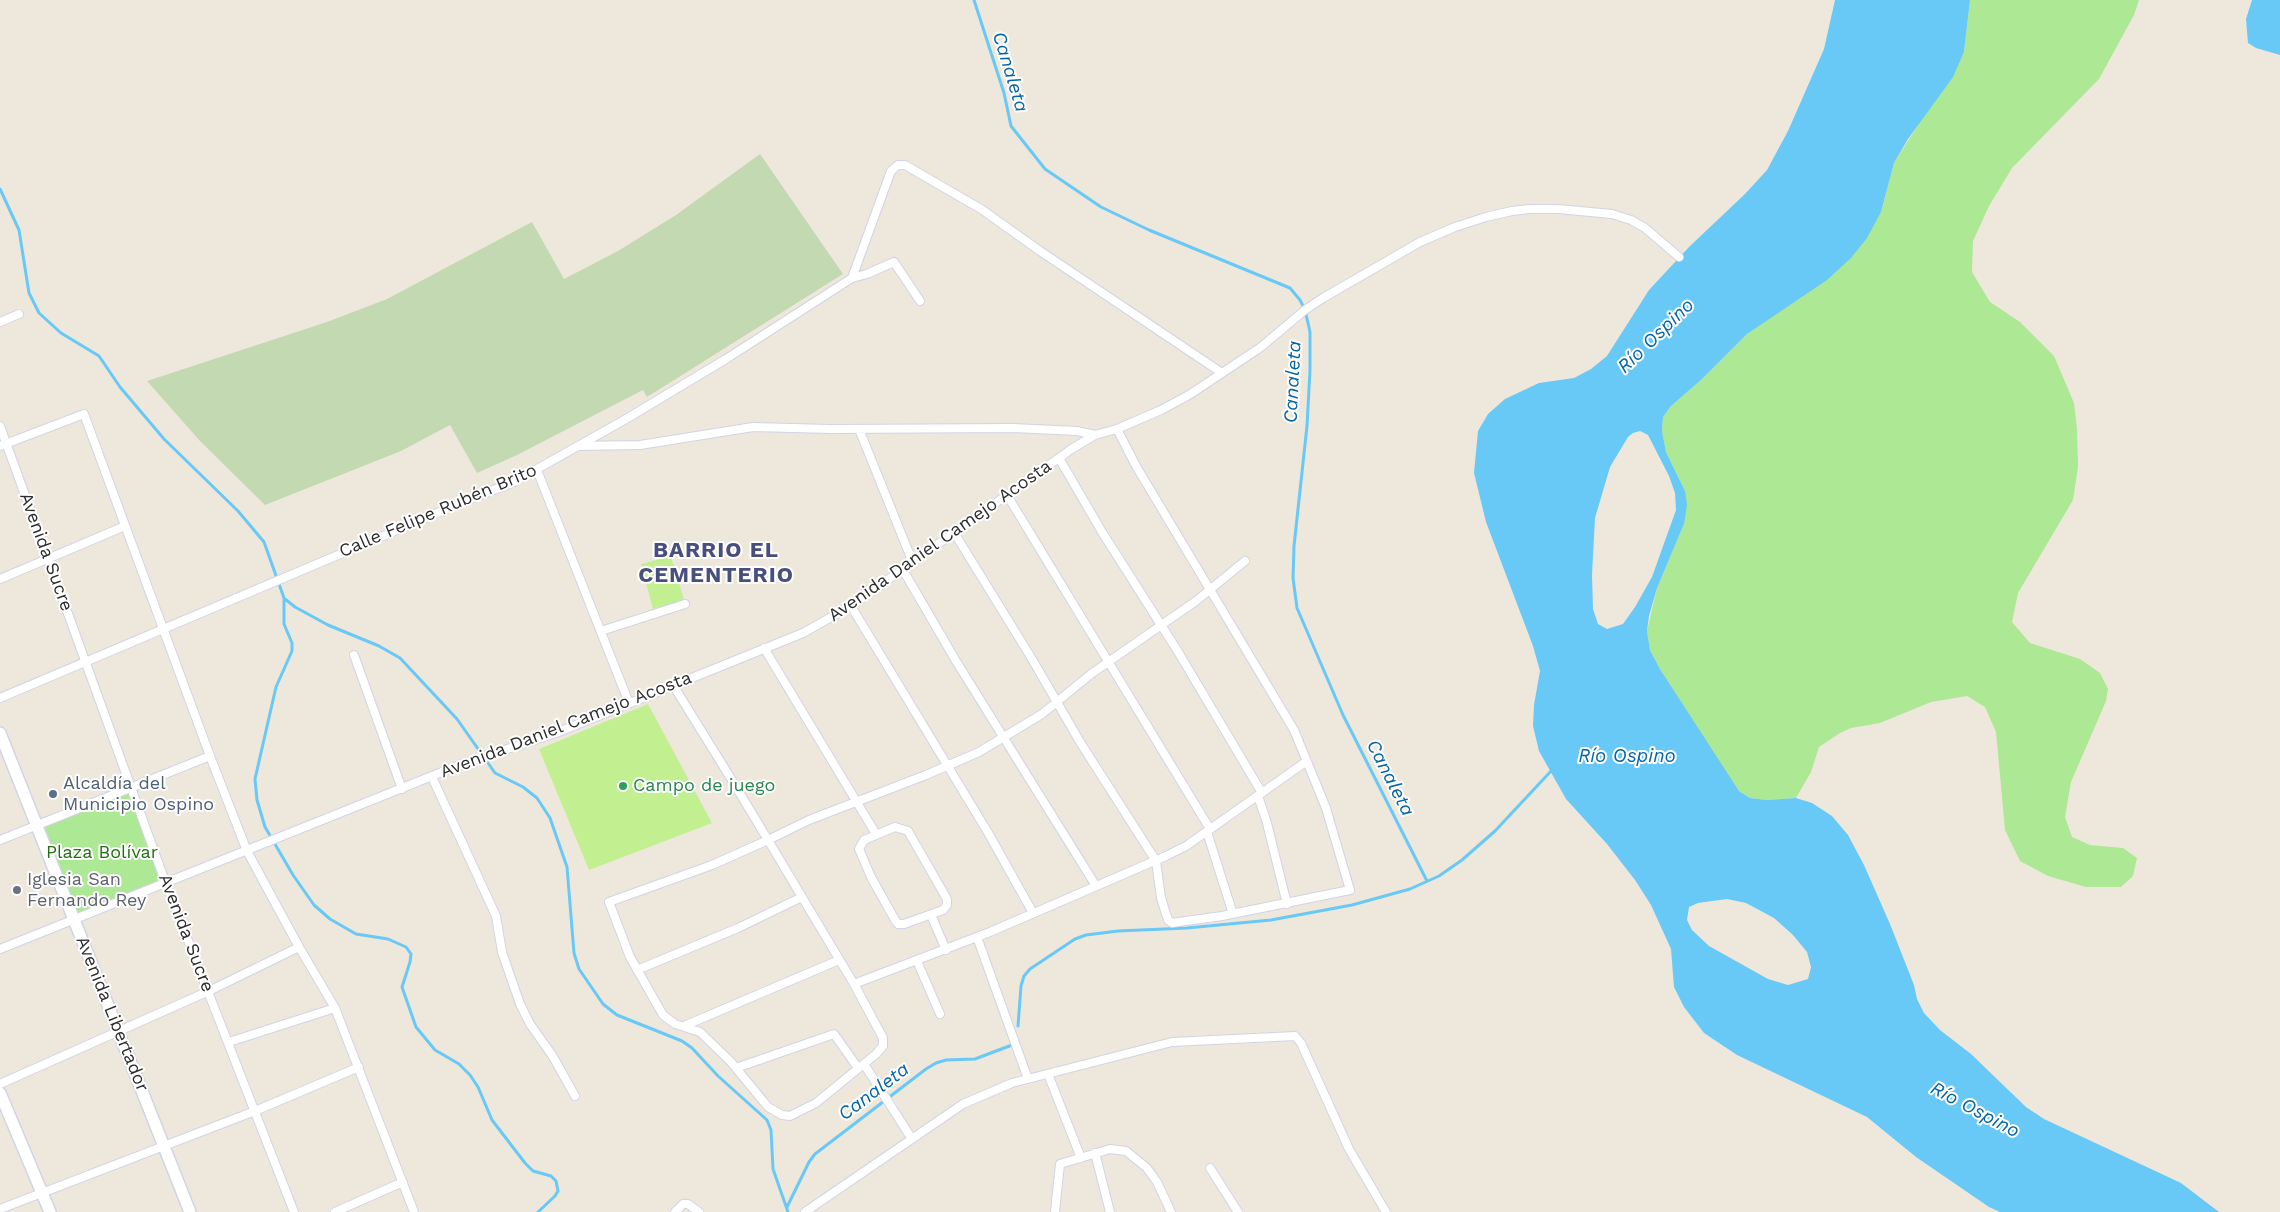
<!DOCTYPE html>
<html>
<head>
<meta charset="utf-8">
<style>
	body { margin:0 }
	canvas { display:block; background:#eee7dc }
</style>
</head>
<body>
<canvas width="2280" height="1212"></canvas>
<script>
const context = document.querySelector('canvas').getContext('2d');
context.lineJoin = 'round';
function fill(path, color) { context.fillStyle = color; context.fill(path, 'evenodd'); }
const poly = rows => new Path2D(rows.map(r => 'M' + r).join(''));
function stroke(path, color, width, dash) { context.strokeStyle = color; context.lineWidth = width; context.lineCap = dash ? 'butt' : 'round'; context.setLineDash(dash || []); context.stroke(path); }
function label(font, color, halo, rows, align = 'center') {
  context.font = font + ' "Work Sans",sans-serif'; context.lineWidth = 4; context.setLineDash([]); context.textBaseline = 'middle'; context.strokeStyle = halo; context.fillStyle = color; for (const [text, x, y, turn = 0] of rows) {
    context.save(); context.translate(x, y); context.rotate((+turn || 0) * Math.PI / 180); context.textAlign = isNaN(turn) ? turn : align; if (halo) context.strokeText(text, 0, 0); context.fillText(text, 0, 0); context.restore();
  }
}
fill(poly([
	[1970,0,2139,0,2134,15,2099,79,2012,168,1989,206,1973,241,1972,272,1990,302,2020,322,2054,356,2074,403,2077,429,2078,467,2073,500,2018,593,2012,622,2030,643,2080,659,2100,673,2108,689,2106,701,2071,782,2065,817,2072,837,2090,845,2123,848,2137,858,2133,876,2121,887,2086,887,2048,876,2020,861,2005,830,1996,732,1985,707,1967,696,1931,702,1880,723,1851,728,1840,733,1819,747,1811,772,1796,798,1767,800,1750,798,1739,791,1729,777,1660,669,1650,650,1647,631,1657,588,1684,524,1685,491,1666,452,1662,431,1663,417,1671,406,1701,380,1747,334,1778,312,1881,212,1894,163,1964,52],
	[131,788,166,884,74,919,38,826]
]), '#ade895');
fill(poly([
	[760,154,843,274,647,397,643,390,517,455,477,473,450,425,401,451,265,505,200,441,147,381,327,322,387,299,532,222,564,279,618,251,676,215]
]), '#c3d9b2');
fill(poly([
	[671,556,684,600,653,609,641,564],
	[648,704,712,823,589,870,539,749]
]), '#c2f090');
fill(poly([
	[1835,0,1970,0,1964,52,1953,77,1908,139,1894,163,1881,212,1867,238,1851,258,1827,280,1747,334,1701,380,1671,406,1663,417,1662,431,1666,452,1685,491,1687,505,1684,524,1657,588,1649,616,1647,631,1650,650,1660,669,1739,791,1750,798,1767,800,1796,798,1812,803,1832,816,1848,835,1864,865,1890,924,1914,985,1917,999,1924,1013,1940,1030,1971,1054,2026,1107,2044,1119,2181,1183,2219,1212,2000,1212,1989,1207,1916,1157,1867,1117,1737,1055,1704,1033,1684,1007,1674,987,1671,949,1651,905,1635,880,1607,844,1566,799,1539,751,1533,726,1534,705,1540,671,1533,646,1486,522,1474,473,1478,431,1488,414,1505,399,1539,383,1574,378,1591,369,1607,356,1649,290,1690,246,1745,194,1767,170,1788,131,1824,49],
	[1640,431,1648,435,1669,476,1675,493,1676,510,1652,577,1635,607,1623,624,1607,629,1598,624,1593,609,1592,575,1595,518,1610,467,1628,437,1633,433],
	[1727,899,1746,903,1774,918,1793,935,1807,952,1811,967,1808,979,1788,985,1768,979,1709,946,1692,930,1687,920,1689,907,1698,903],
	[2252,0,2280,0,2280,55,2256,48,2248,43,2246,19]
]), '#68c9f7');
stroke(poly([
	[974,0,1004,93,1011,126,1045,169,1101,207,1149,230,1290,288,1300,300,1305,310,1310,332,1310,370,1307,426,1294,546,1293,578,1297,608,1343,715,1427,881],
	[0,189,19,230,29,293,39,313,61,333,99,356,120,387,164,439,238,511,264,542,284,598,284,624,292,643,292,651,276,687,255,779,257,800,265,827,293,875,314,905,330,919,356,934,388,939,406,947,411,954,410,962,402,987,416,1027,435,1050,459,1064,470,1075,478,1087,492,1120,525,1163,533,1171,551,1176,556,1181,558,1191,555,1196,538,1212],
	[285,599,295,607,328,625,379,646,400,658,457,719,495,773,523,787,537,798,550,818,567,867,574,953,579,969,603,1004,617,1015,682,1041,692,1048,718,1076,767,1120,771,1130,773,1169,788,1212],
	[1018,1026,1021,986,1024,976,1030,969,1075,939,1086,935,1118,931,1187,928,1271,920,1352,905,1410,889,1439,876,1462,860,1495,831,1552,770],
	[787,1207,809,1162,815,1154,926,1069,936,1063,946,1060,975,1059,1012,1045]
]), '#68c9f7', 3);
const street = poly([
	[852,278,891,171,898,165,905,165,981,209,1040,251,1222,373],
	[0,322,19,314],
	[0,426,166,884,294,1212],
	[859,429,913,563],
	[0,446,84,414,210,756,247,851,299,947,335,1008,414,1212],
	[578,446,640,445,753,427,831,429,1013,428,1077,431,1095,435,1117,429,1161,410,1189,395,1261,347,1305,310,1323,298,1420,242,1455,227,1486,217,1512,211,1530,209,1558,209,1612,214,1631,220,1645,228,1679,257],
	[1059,458,1102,532,1177,650,1262,793],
	[537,470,629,703],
	[1007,495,1210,829],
	[955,534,1032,659,1080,742,1156,861,1161,898,1168,920,1172,923,1179,922,1222,916,1350,890,1326,808,1294,730,1136,466,1117,429],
	[903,570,956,661,1096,886],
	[0,579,125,526],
	[851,606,990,836,1033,913],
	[601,631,685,604],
	[764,648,876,834],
	[354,655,402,789],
	[673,685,730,777,768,840,802,897,854,984,883,1038,883,1046,876,1054,816,1103,790,1116,782,1115,768,1107,731,1062,700,1032,675,1024,663,1015,630,957,609,902,712,865,768,840,809,820,926,775,979,752,1042,714,1091,674,1196,601,1245,561],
	[0,698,468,500,514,482,626,419,726,359,852,278,867,274,894,262,920,301],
	[432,777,496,916,502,952,520,1004,530,1024,552,1055,575,1096],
	[1258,796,1267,823,1287,904],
	[895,827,908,831,947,899,947,905,943,910,904,924,898,924,895,920,871,877,859,849,864,840,895,827],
	[1207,832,1233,914],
	[0,840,210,756],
	[931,915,946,950],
	[977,937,1028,1079],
	[0,949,462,764,556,733,803,633,851,606,1073,448,1095,435],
	[917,961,940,1014],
	[637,970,738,928,802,897],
	[854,984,990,932,1166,856,1186,846,1307,761],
	[684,1026,839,960],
	[229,1042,335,1008],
	[864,1064,912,1139],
	[736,1068,834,1034,858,1068],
	[1048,1074,1081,1158],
	[0,1084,209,991,299,947],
	[1095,1153,1110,1212],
	[1210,1168,1238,1212],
	[0,1209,255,1111,359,1067],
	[335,1212,403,1182],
	[675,1212,683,1204,688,1204,699,1212],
	[805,1212,963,1104,1012,1083,1172,1042,1295,1036,1301,1043,1349,1149,1386,1212],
	[1055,1212,1060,1164,1110,1149,1126,1151,1147,1168,1157,1182,1171,1212]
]);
const secondary = poly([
	[0,733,190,1212],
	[0,1093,50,1212]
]);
stroke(street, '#d1d4e5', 10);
stroke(secondary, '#d1d4e5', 14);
stroke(street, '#fff', 8);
stroke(secondary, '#fff', 11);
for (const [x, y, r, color] of [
	[623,786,5,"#2e9e5b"],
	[53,794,5,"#5c6f8a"],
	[17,890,5,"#6b7280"]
]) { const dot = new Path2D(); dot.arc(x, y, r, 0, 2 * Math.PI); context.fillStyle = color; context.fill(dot); stroke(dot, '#fff', 2); }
label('18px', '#2b2b2b', '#fff', [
	["Calle Felipe Rubén Brito",438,511,-23],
	["Avenida Daniel Camejo Acosta",940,541,-35],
	["Avenida Sucre",46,552,70],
	["Avenida Daniel Camejo Acosta",566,725,-21],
	["Avenida Sucre",186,933,69],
	["Avenida Libertador",112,1014,68]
]);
label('18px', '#4e5e75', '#fff', [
	["Alcaldía del",63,784],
	["Municipio Ospino",63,805]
], 'left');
label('18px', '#27864d', '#fff', [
	["Campo de juego",633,786]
], 'left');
label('18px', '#226e15', '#fff', [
	["Plaza Bolívar",102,853]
]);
label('18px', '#5b616d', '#fff', [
	["Iglesia San",27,880],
	["Fernando Rey",27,901]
], 'left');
label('italic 19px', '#0465a6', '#fff', [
	["Canaleta",1010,72,73],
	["Río Ospino",1656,336,-44],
	["Canaleta",1293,382,-87],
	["Río Ospino",1627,756],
	["Canaleta",1390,778,63],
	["Canaleta",874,1092,-37],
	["Río Ospino",1975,1110,28]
]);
context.letterSpacing = '1px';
label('bold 22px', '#484f7f', '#fff', [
	["BARRIO EL",716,551],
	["CEMENTERIO",716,576]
]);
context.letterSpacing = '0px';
</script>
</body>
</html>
